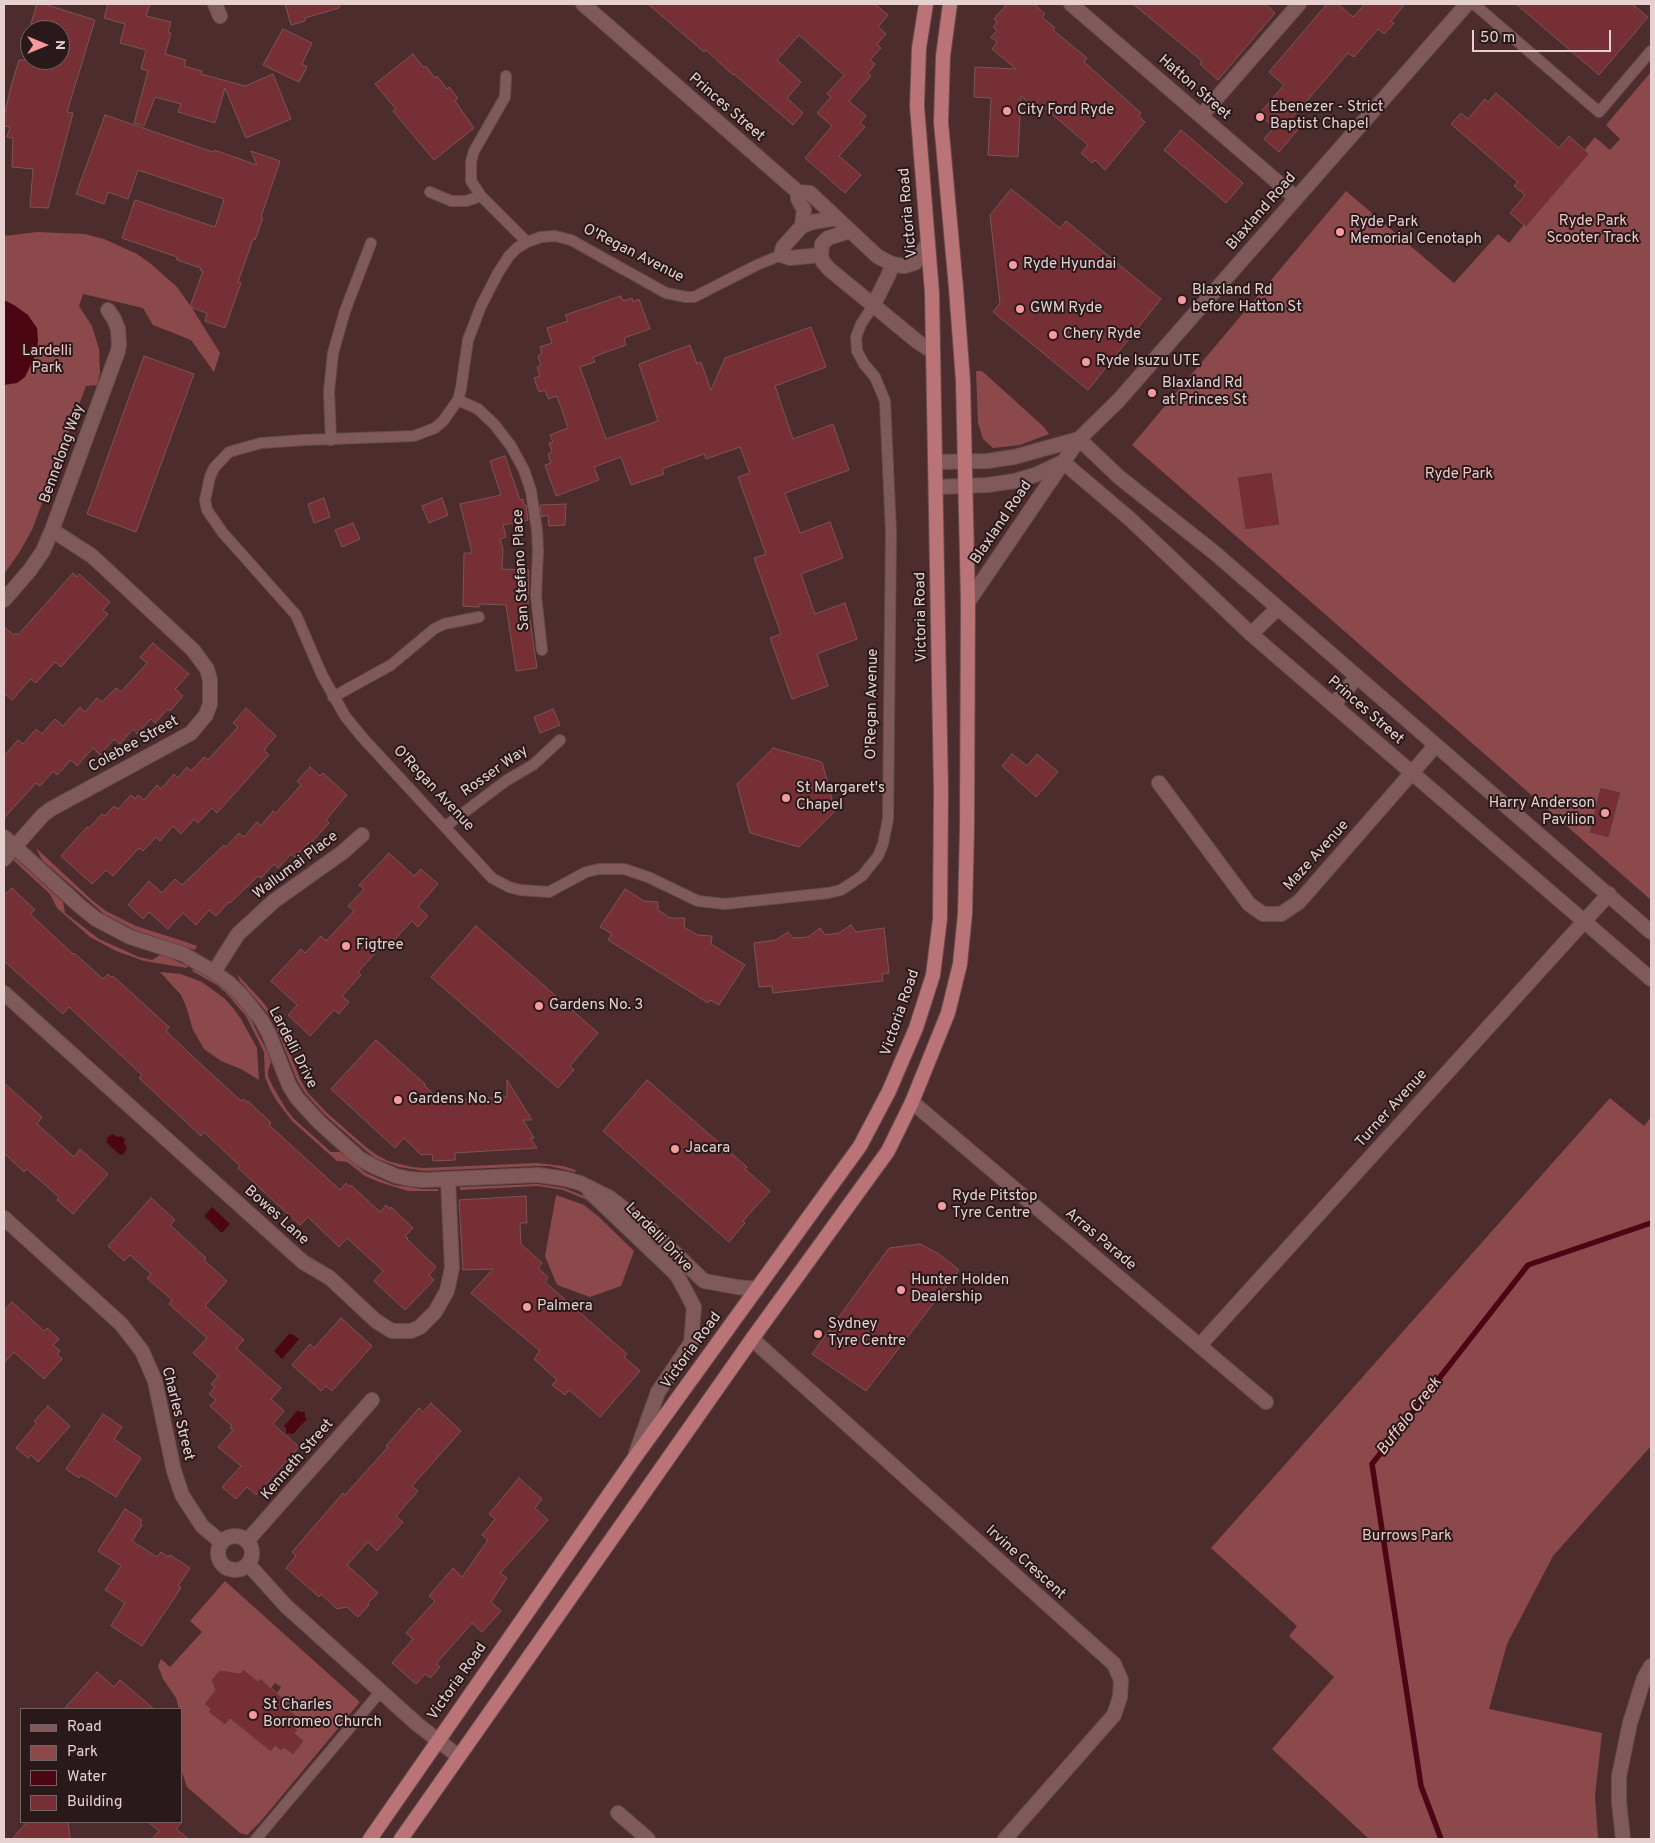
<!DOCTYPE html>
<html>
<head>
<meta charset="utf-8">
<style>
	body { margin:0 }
	#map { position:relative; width:1655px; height:1843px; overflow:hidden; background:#4d2c2d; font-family:Overpass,sans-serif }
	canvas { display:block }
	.frame { position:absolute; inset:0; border:5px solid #e7d1d0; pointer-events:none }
	.legend { position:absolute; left:20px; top:1708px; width:162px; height:115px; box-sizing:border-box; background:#29191a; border:1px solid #756363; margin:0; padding:6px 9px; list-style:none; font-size:15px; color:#e7d1d0 }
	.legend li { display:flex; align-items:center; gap:10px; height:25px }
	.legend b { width:25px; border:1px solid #756363 }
	.north { position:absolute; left:20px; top:20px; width:50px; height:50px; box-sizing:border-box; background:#29191a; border:1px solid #756363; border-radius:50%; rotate:90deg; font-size:14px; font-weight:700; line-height:20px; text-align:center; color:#e7d1d0 }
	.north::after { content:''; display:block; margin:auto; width:18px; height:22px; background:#f59b9d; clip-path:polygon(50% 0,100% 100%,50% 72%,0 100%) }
	.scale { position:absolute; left:1472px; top:30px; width:139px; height:22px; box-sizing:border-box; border:2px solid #e7d1d0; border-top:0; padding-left:6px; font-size:15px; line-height:18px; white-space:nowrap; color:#e7d1d0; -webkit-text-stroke:4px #29191a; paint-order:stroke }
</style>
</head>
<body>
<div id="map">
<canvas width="1655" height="1843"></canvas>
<div class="frame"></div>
<ul class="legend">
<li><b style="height:6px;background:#805a5b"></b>Road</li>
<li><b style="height:14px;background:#8c494c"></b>Park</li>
<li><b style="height:14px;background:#4c0613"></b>Water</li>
<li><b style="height:14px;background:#762f35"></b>Building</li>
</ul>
<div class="north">N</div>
<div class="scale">50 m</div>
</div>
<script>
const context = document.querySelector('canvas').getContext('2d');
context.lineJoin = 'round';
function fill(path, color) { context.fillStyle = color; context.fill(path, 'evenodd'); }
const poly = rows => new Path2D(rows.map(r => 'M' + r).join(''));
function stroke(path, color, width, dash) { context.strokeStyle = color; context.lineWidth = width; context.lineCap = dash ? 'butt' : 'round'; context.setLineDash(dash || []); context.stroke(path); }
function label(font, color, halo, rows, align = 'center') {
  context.font = font + ' Overpass,sans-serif'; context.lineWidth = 4; context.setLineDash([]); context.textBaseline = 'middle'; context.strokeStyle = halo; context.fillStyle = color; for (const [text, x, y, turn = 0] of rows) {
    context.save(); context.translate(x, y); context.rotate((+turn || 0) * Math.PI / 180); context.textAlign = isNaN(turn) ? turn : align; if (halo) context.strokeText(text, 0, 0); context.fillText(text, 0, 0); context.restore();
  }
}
fill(poly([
	[1651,72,1651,900,1132,445,1346,191,1454,283,1498,234,1509,243,1595,137,1610,150,1620,139,1606,125],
	[37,232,85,234,104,239,137,254,151,264,177,287,192,308,220,353,214,372,191,340,153,325,143,308,83,294,79,306,92,326,99,349,100,373,97,385,86,386,32,530,19,553,4,574,4,236],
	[976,371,982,371,1044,427,1049,434,1020,445,993,448,983,439,978,423],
	[36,848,93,901,106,911,136,926,186,942,197,946,195,950,135,930,104,914,42,860],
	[16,859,63,902,65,913,99,939,139,957,152,960,160,955,170,958,188,966,187,968,144,961,116,951,90,937,57,908,50,894,13,860],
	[194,968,218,983,239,1003,248,1014,267,1051,271,1062,268,1071,268,1076,273,1087,286,1109,294,1119,331,1152,340,1152,366,1173,394,1185,423,1189,438,1189,438,1191,408,1191,379,1182,365,1176,347,1162,337,1161,292,1121,276,1100,270,1089,265,1077,264,1052,246,1016,227,994,217,985,192,971],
	[160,972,181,974,202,982,224,998,233,1008,241,1019,257,1048,259,1080,241,1069,221,1061,204,1049,193,1030,186,1006,181,995],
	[237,974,262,1001,272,1014,286,1043,300,1079,307,1092,327,1113,367,1148,377,1155,388,1161,412,1167,424,1168,537,1163,563,1166,576,1170,575,1172,549,1166,536,1166,424,1171,399,1167,375,1158,365,1150,325,1115,305,1093,297,1080,277,1030,270,1016,240,981],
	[1610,1098,1644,1126,1651,1117,1651,1446,1553,1556,1507,1644,1489,1709,1602,1733,1595,1796,1598,1839,1369,1839,1272,1749,1334,1677,1289,1636,1297,1626,1211,1548],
	[538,1184,564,1188,586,1197,675,1282,686,1299,688,1316,684,1300,673,1283,652,1260,594,1206,585,1199,563,1190,538,1186,460,1190,460,1187],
	[556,1195,584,1205,599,1217,634,1251,621,1286,590,1297,557,1285,545,1256],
	[225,1581,360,1702,261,1821,247,1835,240,1833,187,1787,182,1772,181,1709,179,1709,176,1698,163,1679,158,1666,161,1659,170,1667,202,1632,190,1621],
	[220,1670,231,1672,238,1677,258,1681,260,1679,271,1688,275,1683,281,1687,277,1693,286,1701,283,1705,292,1725,298,1730,295,1733,304,1741,293,1755,284,1748,281,1751,275,1746,271,1752,230,1719,224,1725,209,1712,215,1690,211,1680]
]), '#8c494c');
fill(poly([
	[4,300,14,305,28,315,37,328,38,340,37,352,25,377,17,383,4,385],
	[113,1134,117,1137,121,1136,125,1139,124,1143,127,1147,124,1154,120,1155,106,1142,108,1137],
	[212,1207,230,1224,222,1233,204,1216],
	[289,1334,292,1334,299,1339,282,1359,274,1351],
	[298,1410,300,1412,305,1412,305,1417,307,1419,293,1434,286,1433,286,1428,284,1426]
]), '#4c0613');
stroke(poly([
	[1441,1839,1421,1786,1372,1464,1528,1265,1651,1223]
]), '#4c0613', 5.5);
const building = poly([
	[37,4,44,4,95,20,67,112,73,113,48,208,30,207,33,169,12,167,13,138,7,137,10,127,4,126,4,117,10,90,19,60,60,60,60,30,29,30,37,4],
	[108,4,150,4,146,16,171,22,168,32,171,33,165,54,186,60,184,66,202,71,201,74,245,86,273,74,291,119,246,138,225,88,215,123,178,112,181,104,155,97,144,126,134,123,148,71,141,69,146,50,120,43,125,24,104,18,108,4],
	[285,4,339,4,339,8,305,18,305,21,291,25,285,4],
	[648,4,875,4,888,15,878,27,886,34,877,44,881,48,870,60,875,64,868,73,871,76,849,101,866,116,860,123,865,127,839,156,861,175,845,193,805,158,832,126,817,113,831,97,827,94,844,75,799,35,777,60,801,82,787,98,803,113,793,125,734,74,733,75,706,50,704,52,648,4],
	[1007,4,1034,4,1045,14,1042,17,1055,28,1053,30,1087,58,1084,62,1141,113,1138,116,1145,122,1105,170,1095,160,1092,163,1081,153,1088,145,1045,108,1040,113,1021,96,1018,157,988,155,991,98,974,97,975,67,1016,69,992,49,997,42,991,37,997,31,993,27,997,22,994,19,1007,4],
	[1133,4,1265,4,1275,13,1218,80,1200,64,1202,61,1133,4],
	[1327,4,1338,4,1353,17,1365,4,1405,4,1391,21,1394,23,1384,34,1378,29,1354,57,1348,53,1292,118,1301,126,1279,152,1264,139,1274,127,1259,114,1284,85,1269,72,1327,4],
	[1516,4,1632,4,1648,17,1599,75,1516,4],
	[283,29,312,43,302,64,307,67,299,82,263,65,283,29],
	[413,54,424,68,426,66,435,78,437,76,447,89,449,87,458,98,455,101,474,128,434,160,393,111,396,109,375,84,413,54],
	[1496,93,1559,148,1569,136,1589,154,1526,227,1510,213,1525,195,1514,186,1518,182,1451,124,1461,113,1468,119,1485,99,1488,102,1496,93],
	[105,115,213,152,214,150,257,165,251,151,280,161,261,217,263,218,255,240,253,239,238,282,241,283,225,328,205,321,207,313,190,307,203,271,200,270,201,268,177,260,177,257,122,238,135,200,215,227,224,199,138,170,128,199,108,192,104,204,76,194,105,115],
	[1181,130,1243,183,1226,203,1164,150,1181,130],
	[1011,189,1060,228,1066,221,1161,299,1088,390,993,312,1000,303,990,215,1011,189],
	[621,296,623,301,632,298,633,302,639,299,650,329,624,338,626,345,593,357,595,362,580,367,606,439,658,421,639,364,690,345,697,364,701,362,711,390,725,358,811,327,826,367,775,386,793,439,833,424,849,470,785,493,800,533,830,522,843,558,801,574,815,614,845,603,857,639,817,654,828,686,792,699,770,638,781,634,754,558,766,554,738,477,750,473,740,447,706,459,704,454,662,469,664,474,631,485,621,457,594,467,599,480,556,496,545,465,551,463,548,454,552,452,549,443,553,442,550,435,568,428,557,396,548,399,545,390,539,392,534,378,540,376,537,367,541,365,538,356,542,354,540,347,552,343,547,328,568,321,565,315,621,296],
	[144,356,194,374,136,532,87,514,144,356],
	[505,456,520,500,523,499,524,505,526,505,528,520,503,525,506,537,500,539,503,549,502,569,529,570,528,606,537,668,516,671,506,605,479,604,479,607,463,606,464,553,472,553,460,504,501,495,490,461,505,456],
	[1272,472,1280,525,1245,530,1237,477,1272,472],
	[324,498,330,517,314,523,308,504,324,498],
	[442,498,448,515,429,523,422,506,442,498],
	[566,504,565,525,549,526,548,515,542,517,540,505,566,504],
	[353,523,360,539,342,547,335,530,353,523],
	[73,573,77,577,79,574,110,602,103,610,108,614,61,667,55,662,36,683,31,679,12,700,4,693,4,627,14,635,16,633,18,635,73,573],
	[153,643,189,674,175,689,183,696,170,711,168,709,155,723,151,719,137,734,133,729,120,744,114,739,100,755,93,748,77,766,71,760,57,775,53,771,40,786,36,783,4,818,4,756,18,740,23,744,36,729,42,734,55,719,63,726,80,707,85,712,97,698,102,702,116,688,121,692,147,663,140,657,153,643],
	[246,708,276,736,264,750,269,755,217,813,212,808,198,823,194,819,181,834,173,826,160,841,156,837,143,851,139,848,113,876,106,870,92,884,61,856,87,827,89,828,102,814,105,816,114,806,118,809,131,795,135,799,138,795,144,800,157,785,161,789,174,774,178,778,187,767,191,771,204,757,208,760,238,727,233,723,246,708],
	[553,709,560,725,540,733,534,717,553,709],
	[773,748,822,762,835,811,799,847,750,833,737,784,773,748],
	[1012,754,1027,766,1037,754,1058,772,1036,797,1002,766,1012,754],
	[310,767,320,776,323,773,347,795,326,820,329,823,310,844,308,843,295,857,291,854,278,868,274,864,261,878,258,876,230,903,229,902,216,916,209,910,196,925,183,913,168,929,149,912,143,919,128,905,149,881,162,893,175,879,182,885,224,845,226,847,239,833,244,837,257,822,261,826,273,811,276,813,301,785,297,781,310,767],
	[1600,787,1621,792,1609,838,1589,833,1600,787],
	[389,853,414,876,421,869,438,884,418,907,428,916,418,927,412,921,390,944,387,940,358,972,361,975,342,996,349,1002,339,1014,334,1010,310,1036,288,1015,297,1005,271,981,301,949,305,953,321,936,326,941,354,911,348,906,364,889,359,885,389,853],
	[12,888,35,910,30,914,73,954,74,953,103,979,108,974,111,977,113,976,169,1027,166,1031,191,1055,241,1101,243,1099,247,1102,248,1101,271,1123,269,1125,340,1190,346,1183,350,1187,351,1185,380,1212,386,1205,390,1209,391,1207,413,1228,405,1236,408,1238,407,1239,436,1267,429,1275,434,1280,405,1310,374,1281,383,1271,347,1238,339,1247,308,1217,300,1225,238,1168,240,1166,204,1132,201,1136,139,1078,142,1075,69,1007,63,1014,4,961,4,895,12,888],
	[625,889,644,901,658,902,658,910,670,918,685,918,684,927,697,935,712,936,711,944,745,965,719,1005,710,1000,708,1003,608,940,612,934,600,927,625,889],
	[851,925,856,932,884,928,889,973,882,974,883,981,773,993,772,986,759,987,754,943,776,940,788,932,793,938,808,937,820,928,825,935,839,933,851,925],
	[476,926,598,1033,570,1066,574,1070,558,1088,431,977,476,926],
	[376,1040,425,1084,424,1085,441,1101,507,1097,507,1080,532,1120,523,1120,534,1138,530,1138,537,1148,455,1153,455,1160,433,1161,432,1154,421,1155,404,1138,395,1148,331,1089,376,1040],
	[647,1080,747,1167,745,1169,770,1191,743,1221,745,1223,729,1242,603,1131,647,1080],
	[4,1083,42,1117,37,1124,74,1157,80,1149,108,1174,73,1214,57,1200,59,1197,27,1169,24,1172,4,1153,4,1083],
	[526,1196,527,1223,520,1223,521,1244,542,1263,538,1268,548,1277,545,1282,627,1354,624,1357,640,1371,600,1417,569,1390,565,1395,552,1385,557,1380,534,1359,540,1351,471,1293,493,1269,463,1270,459,1200,526,1196],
	[151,1198,175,1220,170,1225,206,1258,204,1260,227,1281,205,1306,244,1340,236,1348,281,1388,271,1399,284,1411,273,1424,299,1447,256,1495,247,1487,236,1499,222,1487,241,1466,218,1447,233,1430,230,1428,232,1426,210,1406,216,1400,209,1394,215,1387,211,1384,218,1376,193,1353,207,1338,169,1304,172,1300,147,1278,151,1274,130,1255,124,1261,108,1246,151,1198],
	[920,1244,939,1254,959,1270,866,1391,812,1354,889,1248,920,1244],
	[12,1302,44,1331,47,1328,59,1339,53,1345,60,1351,57,1354,62,1359,44,1379,14,1352,4,1363,4,1311,12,1302],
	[341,1318,372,1346,332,1391,326,1386,321,1391,292,1365,310,1344,314,1348,341,1318],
	[431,1403,461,1431,412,1486,418,1491,396,1516,403,1522,377,1551,368,1542,347,1565,378,1593,368,1603,369,1605,358,1617,347,1607,337,1609,321,1594,319,1597,286,1568,296,1556,292,1552,343,1493,345,1495,388,1447,386,1446,419,1408,423,1412,431,1403],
	[48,1406,70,1426,38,1462,31,1455,28,1458,16,1448,37,1423,34,1421,48,1406],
	[103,1414,122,1427,114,1439,141,1458,116,1497,81,1475,79,1478,66,1469,103,1414],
	[519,1478,542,1499,535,1508,548,1520,500,1573,507,1578,491,1602,501,1611,482,1632,472,1623,436,1664,440,1667,430,1678,425,1674,416,1684,392,1663,413,1639,406,1633,435,1601,429,1596,453,1568,462,1577,488,1540,482,1535,495,1519,489,1514,519,1478],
	[125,1509,142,1520,140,1524,142,1525,132,1541,157,1557,161,1552,168,1557,170,1555,190,1568,178,1586,181,1588,142,1646,111,1626,125,1603,105,1590,121,1566,98,1551,125,1509],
	[243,1669,258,1681,260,1678,286,1701,283,1705,298,1717,292,1725,298,1730,295,1733,304,1741,293,1755,284,1748,281,1751,275,1746,271,1752,230,1719,225,1725,208,1712,210,1709,204,1704,215,1690,211,1680,220,1670,240,1673,243,1669],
	[97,1672,114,1687,120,1680,154,1709,64,1709,97,1672],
	[27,1822,68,1822,70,1839,12,1839,27,1822],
	[148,1822,182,1822,176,1829,189,1839,152,1839,159,1831,148,1822]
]);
fill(building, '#762f35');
stroke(building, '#7b5556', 1);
const service = poly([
	[1474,4,1599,112,1651,51],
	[506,76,505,97,474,151,471,162,471,181,481,196,527,242],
	[430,192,451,201,466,201,481,196],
	[781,255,757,265,694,297,686,297,666,293,571,240,555,236,541,237,527,242,517,248,509,256,498,273,481,306,468,340,461,388,458,400,443,421,435,428,414,436,305,440,261,443,229,452,214,468,210,477,205,500,207,510,223,533,296,615,322,675,345,716,362,737,492,878,509,887,520,890,549,892,586,872,599,869,624,869,648,877,698,901,725,904,828,893,841,890,862,876,878,856,883,844,888,819,891,532,885,401,875,377,864,364,857,351,856,337,861,324,873,306],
	[458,400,478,409,494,424,511,446,524,470,531,491,537,530,538,551,536,596,542,650],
	[331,440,329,392,333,353,345,311,371,243],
	[333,697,391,665,434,629,444,624,479,617],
	[446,826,507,780,533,765,560,740],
	[256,1839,381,1691]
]);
const minor = poly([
	[215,4,220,16],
	[583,4,798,192,810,193,877,256,892,264,904,266,915,263,928,243],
	[1071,4,1296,198],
	[1201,116,1299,4],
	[798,192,798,199,804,210,802,226,783,247,781,255,790,258,821,255],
	[802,226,813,222,836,218],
	[850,231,828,238,822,244,821,255,823,262,829,269,918,342,932,351],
	[873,306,889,274,892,264],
	[4,600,30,570,43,551,52,530,118,351,119,344,118,329,114,319,108,310],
	[1159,783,1249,904,1263,914,1281,914,1299,902,1436,745],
	[4,837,81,907,96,919,130,937,183,954,214,972,230,984,243,997,262,1021,269,1034,289,1085,297,1098,319,1122,359,1158,371,1165,396,1176,410,1179,424,1180,538,1175,566,1179,580,1183,610,1198,648,1227,704,1281,737,1287,757,1289],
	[4,859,43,815,51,809,191,733,206,715,210,704,210,680,207,669,193,650,92,556,52,530],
	[214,972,238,934,274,901,343,852,362,835],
	[4,993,303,1262,330,1278,376,1321,392,1331,411,1331,420,1327,435,1312,447,1291,452,1268,448,1179],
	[912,1102,1266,1402],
	[590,1192,677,1275,694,1307,691,1343,658,1392,636,1453],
	[752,1339,1114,1664,1121,1680,1120,1697,1114,1715,1005,1839],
	[1200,1345,1609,894],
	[247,1541,372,1400],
	[618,1813,648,1839],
	[1623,1839,1619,1802,1619,1776,1630,1723,1644,1678,1651,1666]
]);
const tertiary = poly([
	[1079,439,1119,477,1216,554,1651,932],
	[936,462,987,461,1014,457,1079,439],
	[937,487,987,485,1015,481,1035,475,1063,462,1130,519,1251,634,1651,979],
	[968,602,1079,439,1118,401,1467,4],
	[1251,634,1278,608],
	[1333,705,1357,677],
	[4,1218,121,1324,142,1351,155,1381,174,1471,182,1495,202,1526,221,1542],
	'218 1553a17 17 0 1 1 34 0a17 17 0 1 1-34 0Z',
	[248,1564,286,1606,417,1724,458,1756]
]);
const trunk = poly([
	[370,1839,633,1460,860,1146,889,1091,916,1028,933,975,940,919,941,792,932,293,917,106,919,48,926,4],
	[401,1839,752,1339,888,1151,912,1102,948,1013,960,964,965,914,967,828,968,602,963,381,956,288,941,122,943,56,950,4]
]);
stroke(service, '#684c4d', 12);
stroke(minor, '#684c4d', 16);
stroke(tertiary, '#684c4d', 16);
stroke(trunk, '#684c4d', 16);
stroke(service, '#805a5b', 10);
stroke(minor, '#805a5b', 14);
stroke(tertiary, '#805a5b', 14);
stroke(trunk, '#ba7376', 14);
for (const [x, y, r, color] of [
	[1007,111,5,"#f59b9d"],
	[1260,117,5,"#f59b9d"],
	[1340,232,5,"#f59b9d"],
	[1013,265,5,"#f59b9d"],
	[1182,300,5,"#f59b9d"],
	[1020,309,5,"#f59b9d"],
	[1053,335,5,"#f59b9d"],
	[1086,362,5,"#f59b9d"],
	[1152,393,5,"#f59b9d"],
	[786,798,5,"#f59b9d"],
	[1605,813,5,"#f59b9d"],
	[346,946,5,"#f59b9d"],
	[539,1006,5,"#f59b9d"],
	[398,1100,5,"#f59b9d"],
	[675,1149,5,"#f59b9d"],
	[942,1206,5,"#f59b9d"],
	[901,1290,5,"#f59b9d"],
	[527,1307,5,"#f59b9d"],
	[818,1334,5,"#f59b9d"],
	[253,1715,5,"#f59b9d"]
]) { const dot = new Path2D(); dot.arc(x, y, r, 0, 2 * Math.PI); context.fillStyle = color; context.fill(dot); stroke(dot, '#29191a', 2); }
label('15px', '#e7d1d0', '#29191a', [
	["Hatton Street",1194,88,41],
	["Princes Street",726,108,41],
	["Blaxland Road",1262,212,-49],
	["Victoria Road",909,213,-95],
	["O'Regan Avenue",633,254,27],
	["Bennelong Way",63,454,-70],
	["Blaxland Road",1002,523,-56],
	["San Stefano Place",522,570,-93],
	["Victoria Road",922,617,-91],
	["O'Regan Avenue",873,704,-89],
	["Princes Street",1365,711,41],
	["Colebee Street",134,745,-29],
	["Rosser Way",495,772,-35],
	["O'Regan Avenue",433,789,47],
	["Maze Avenue",1317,856,-48],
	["Wallumai Place",296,866,-37],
	["Victoria Road",901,1013,-71],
	["Lardelli Drive",292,1048,63],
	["Turner Avenue",1392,1109,-48],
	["Bowes Lane",276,1216,42],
	["Lardelli Drive",658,1238,46],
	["Arras Parade",1100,1240,40],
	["Victoria Road",692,1351,-54],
	["Charles Street",177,1414,76],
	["Kenneth Street",298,1460,-49],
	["Irvine Crescent",1025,1563,42],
	["Victoria Road",458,1682,-55]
]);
label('15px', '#e7d1d0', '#29191a', [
	["Ebenezer - Strict",1270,108],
	["Baptist Chapel",1270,125],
	["City Ford Ryde",1017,111],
	["Ryde Park",1350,223],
	["Memorial Cenotaph",1350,240],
	["Ryde Hyundai",1023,265],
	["Blaxland Rd",1192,291],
	["before Hatton St",1192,308],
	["GWM Ryde",1030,309],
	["Chery Ryde",1063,335],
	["Ryde Isuzu UTE",1096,362],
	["Blaxland Rd",1162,384],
	["at Princes St",1162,401],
	["St Margaret's",796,789],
	["Chapel",796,806],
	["Harry Anderson",1595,804,"right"],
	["Pavilion",1595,821,"right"],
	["Figtree",356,946],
	["Gardens No. 3",549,1006],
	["Gardens No. 5",408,1100],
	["Jacara",685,1149],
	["Ryde Pitstop",952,1197],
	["Tyre Centre",952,1214],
	["Hunter Holden",911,1281],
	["Dealership",911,1298],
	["Palmera",537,1307],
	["Sydney",828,1325],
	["Tyre Centre",828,1342],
	["St Charles",263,1706],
	["Borromeo Church",263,1723]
], 'left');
label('15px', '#f3c6c6', '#29191a', [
	["Ryde Park",1593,222],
	["Scooter Track",1593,239],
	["Lardelli",47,352],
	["Park",47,369],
	["Ryde Park",1459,475],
	["Burrows Park",1407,1537]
]);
label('italic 16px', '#f9cbcb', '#29191a', [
	["Buffalo Creek",1410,1417,-52]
]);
</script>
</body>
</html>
